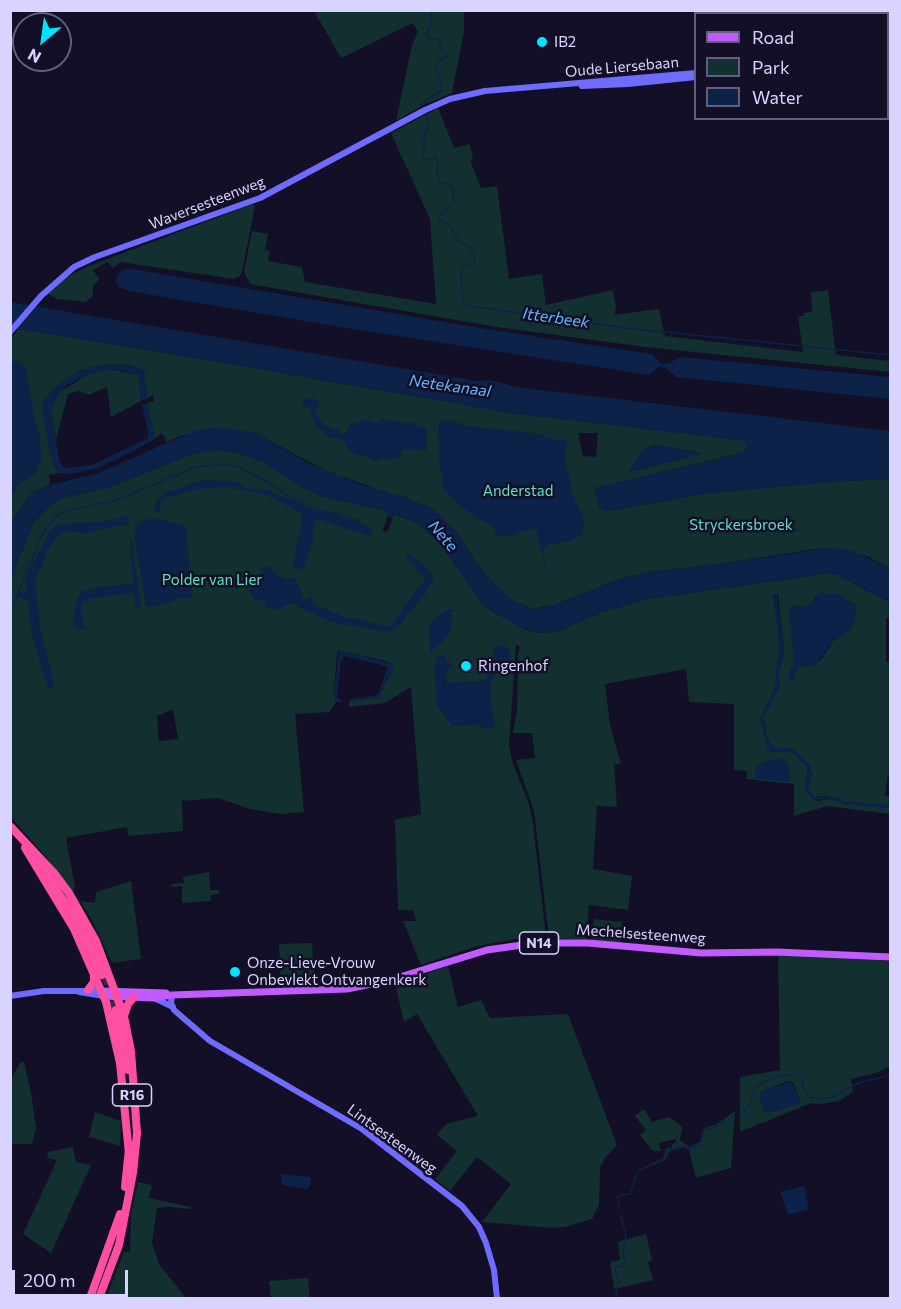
<!DOCTYPE html>
<html>
<head>
<meta charset="utf-8">
<style>
	body { margin:0 }
	#map { position:relative; width:901px; height:1309px; overflow:hidden; background:#130f26; font-family:Commissioner,sans-serif }
	canvas { display:block }
	.frame { position:absolute; inset:0; border:12px solid #d9d4ff; pointer-events:none }
	.legend { position:absolute; left:694px; top:12px; width:195px; height:108px; box-sizing:border-box; background:#130f26; border:2px solid #625e7d; margin:0; padding:8px 10px; list-style:none; font-size:18px; color:#d9d4ff }
	.legend li { display:flex; align-items:center; gap:12px; height:30px }
	.legend b { width:30px; border:2px solid #625e7d }
	.north { position:absolute; left:12px; top:12px; width:60px; height:60px; box-sizing:border-box; background:#130f26; border:2px solid #625e7d; border-radius:50%; rotate:209deg; font-size:16px; font-weight:700; line-height:24px; text-align:center; color:#d9d4ff }
	.north::after { content:''; display:block; margin:auto; width:21px; height:27px; background:#00e5ff; clip-path:polygon(50% 0,100% 100%,50% 72%,0 100%) }
	.scale { position:absolute; left:12px; top:1270px; width:116px; height:27px; box-sizing:border-box; border:3px solid #d9d4ff; border-top:0; padding-left:8px; font-size:18px; line-height:21px; white-space:nowrap; color:#d9d4ff; -webkit-text-stroke:4px #130f26; paint-order:stroke }
</style>
</head>
<body>
<div id="map">
<canvas width="901" height="1309"></canvas>
<div class="frame"></div>
<ul class="legend">
<li><b style="height:8px;background:#c25bff"></b>Road</li>
<li><b style="height:16px;background:#12302f"></b>Park</li>
<li><b style="height:16px;background:#0c2248"></b>Water</li>
</ul>
<div class="north">N</div>
<div class="scale">200 m</div>
</div>
<script>
const context = document.querySelector('canvas').getContext('2d');
context.lineJoin = 'round';
function fill(path, color) { context.fillStyle = color; context.fill(path, 'evenodd'); }
const poly = rows => new Path2D(rows.map(r => 'M' + r).join(''));
function stroke(path, color, width, dash) { context.strokeStyle = color; context.lineWidth = width; context.lineCap = dash ? 'butt' : 'round'; context.setLineDash(dash || []); context.stroke(path); }
function label(font, color, halo, rows, align = 'center') {
  context.font = font + ' Commissioner,sans-serif'; context.lineWidth = 5; context.setLineDash([]); context.textBaseline = 'middle'; context.strokeStyle = halo; context.fillStyle = color; for (const [text, x, y, turn = 0] of rows) {
    context.save(); context.translate(x, y); context.rotate((+turn || 0) * Math.PI / 180); context.textAlign = isNaN(turn) ? turn : align; if (halo) context.strokeText(text, 0, 0); context.fillText(text, 0, 0); context.restore();
  }
}
fill(poly([
	[314,11,464,11,464,32,452,93,423,105,396,121,412,45,418,32,413,23,341,58],
	[438,108,454,148,470,144,473,159,470,160,481,188,497,186,509,279,542,274,546,305,613,290,616,307,614,315,659,309,665,336,803,352,798,316,804,316,804,313,812,312,811,292,828,290,836,355,890,361,890,372,645,347,496,327,250,284,244,272,252,231,268,234,265,250,270,251,268,261,302,267,305,282,436,304,430,219,391,133],
	[253,204,255,206,243,267,240,276,234,279,121,262,113,268,108,262,93,270,99,279,93,286,93,296,85,302,56,299,48,294,62,280,86,267],
	[18,329,185,356,512,413,742,440,746,444,747,449,742,453,595,488,599,507,607,511,708,493,827,482,890,479,890,569,867,556,829,548,816,549,728,563,649,572,623,578,555,605,532,609,512,600,493,583,475,561,457,532,434,510,424,505,328,472,255,433,182,435,167,442,162,433,153,440,154,435,147,403,154,401,153,395,147,399,144,371,129,365,110,364,78,371,42,407,51,455,57,471,60,473,49,475,50,485,34,492,27,498,11,524,11,495,19,484,35,473,41,457,39,436,35,422,25,369,12,361,11,363,11,339],
	[578,433,598,433,596,457,583,456],
	[657,445,698,452,700,454,629,472,644,449],
	[110,369,139,375,141,401,111,417,107,387,89,395,79,391,68,394,56,440,50,408,61,391,87,375],
	[215,450,235,452,261,461,302,487,320,496,387,511,388,515,382,532,389,531,388,531,394,514,417,523,441,545,482,603,495,613,525,629,537,633,556,632,602,612,647,599,830,573,839,575,875,595,890,601,890,618,886,618,886,662,890,662,890,776,888,774,885,796,890,797,890,805,843,801,827,796,815,797,811,793,808,786,812,773,809,764,792,748,775,748,769,743,766,733,764,716,778,690,779,672,784,654,778,594,773,595,781,646,776,672,776,686,760,719,768,749,772,752,791,751,806,765,808,773,805,787,817,801,831,799,843,804,890,808,890,814,827,806,794,816,794,784,746,779,747,771,734,770,734,704,689,702,686,669,605,684,610,725,621,764,614,764,617,807,597,806,593,869,632,876,628,910,589,905,586,940,549,938,534,811,516,760,535,758,532,733,513,733,517,711,518,655,520,647,516,645,509,745,512,761,529,804,533,823,546,937,516,939,477,946,421,965,403,921,416,921,413,910,398,910,395,820,421,814,411,687,385,703,349,707,350,701,378,698,394,667,389,662,339,650,337,654,334,693,336,702,330,712,295,714,304,812,280,814,250,809,218,798,182,801,183,831,128,836,127,827,66,838,75,888,72,893,46,857,11,817,10,578,34,522,49,506,65,497,110,487,192,454],
	[836,594,856,605,843,635,834,640,820,661,798,667,793,680,789,676,793,665,793,648,789,612,800,607,804,607,812,603,816,596],
	[173,709,178,739,159,741,157,716],
	[785,761,789,769,790,781,754,778,758,766,764,763],
	[209,872,210,890,219,890,219,894,211,895,211,901,182,903,182,886,172,887,171,884,184,883,183,877],
	[131,881,141,959,112,963,91,918,80,901,95,903,96,892],
	[594,919,622,922,620,943,591,940],
	[312,943,315,985,300,985,300,980,297,981,297,985,281,986,279,944],
	[778,954,890,961,890,1067,876,1073,851,1079,853,1092,839,1101,820,1104,811,1103,740,1132,740,1077,780,1070],
	[788,1081,793,1082,800,1102,779,1110,765,1112,760,1098,761,1092],
	[448,966,458,1007,481,1000,490,1018,568,1014,617,1145,604,1159,600,1168,599,1205,592,1219,565,1227,552,1228,482,1222,511,1184,477,1157,450,1191,435,1179,457,1151,437,1135,446,1124,478,1116,417,1014,404,1022,395,984],
	[21,1062,24,1062,31,1093,36,1128,32,1144,11,1144,11,1078],
	[644,1109,652,1122,669,1117,679,1124,682,1128,680,1140,689,1147,700,1142,702,1132,706,1127,716,1125,735,1111,731,1168,696,1178,689,1150,684,1147,671,1150,665,1160,638,1171,638,1170,663,1158,666,1149,672,1147,672,1144,676,1142,676,1139,659,1143,661,1151,653,1151,640,1135,646,1130,635,1116],
	[95,1112,121,1121,120,1146,89,1137],
	[73,1147,76,1162,91,1165,51,1253,23,1234,57,1160,47,1158,48,1152],
	[138,1182,152,1185,149,1198,191,1207,190,1209,168,1207,157,1208,152,1243,159,1264,186,1298,106,1298,124,1252,130,1252,131,1214],
	[646,1234,652,1261,648,1262,653,1280,614,1289,610,1262,620,1260,618,1242],
	[308,1278,310,1298,271,1298,269,1281]
]), '#12302f');
fill(poly([
	[127,268,486,329,652,354,661,363,668,364,680,357,890,377,890,399,676,377,666,368,659,367,649,375,334,326,129,291,119,287,115,281,119,273],
	[10,302,477,381,491,380,515,387,890,431,890,479,827,482,708,493,607,511,599,508,595,488,742,453,746,449,746,444,742,440,512,413,185,356,18,329,11,328],
	[12,361,18,361,23,364,25,369,41,449,41,460,35,473,19,484,11,495,10,363],
	[110,364,129,365,142,369,145,375,147,399,141,401,139,375,119,370,110,369,87,375,67,385,61,391,50,408,60,463,65,468,92,465,148,438,148,432,142,404,147,403,154,435,153,440,122,457,95,469,69,474,60,473,54,467,51,455,42,407,44,400,55,387,78,372,92,367],
	[312,398,319,401,319,405,315,409,319,419,325,426,340,431,343,435,346,433,350,424,367,420,376,423,383,419,406,423,412,422,421,428,427,427,426,451,402,449,399,457,391,460,381,458,375,462,366,456,356,455,348,450,343,440,327,436,315,425,309,407,303,406,302,399],
	[448,420,474,427,533,433,557,440,563,439,567,443,565,455,566,469,569,474,571,491,582,515,584,525,581,535,571,541,551,544,545,547,543,553,551,591,536,529,520,531,513,535,503,536,495,534,494,528,490,524,479,519,457,504,442,487,444,479,439,464,438,425,441,421],
	[224,427,255,433,312,465,357,483,408,498,434,510,457,532,475,561,493,583,512,600,531,609,541,608,555,605,623,578,649,572,728,563,829,548,854,551,890,569,890,601,876,595,839,575,830,573,647,599,602,612,556,632,537,633,510,622,482,603,441,545,417,523,396,514,392,517,388,516,387,511,320,496,302,487,261,461,235,452,215,450,192,454,110,487,65,497,49,506,34,522,11,578,11,524,27,498,34,492,53,484,95,474,108,469,196,430],
	[657,445,698,452,700,454,628,472,644,449],
	[202,480,228,481,240,483,246,488,267,490,309,508,360,523,373,530,373,533,369,536,319,519,316,520,313,525,314,538,303,568,299,570,293,566,303,514,263,494,227,487,197,489,167,498,162,502,158,513,154,511,156,501,163,494],
	[128,516,129,524,85,533,71,531,62,533,55,539,47,552,35,581,40,628,54,683,52,687,50,688,47,686,32,634,27,600,17,596,19,591,28,594,26,580,31,567,49,533,58,525,70,523,97,522],
	[147,519,160,519,186,527,192,598,178,599,152,607,146,606,134,534,136,525],
	[130,537,132,542,141,605,139,608,136,607,133,593,114,595,86,600,82,603,81,610,84,626,88,630,79,629,73,625,73,622,77,598,83,591,105,586,133,584],
	[409,553,426,567,434,578,425,594,394,631,390,632,339,624,302,609,295,604,288,604,278,609,270,609,266,608,266,604,268,602,254,599,249,591,251,585,263,583,260,576,261,568,268,566,278,576,287,579,294,578,300,588,303,600,311,596,314,604,342,616,390,627,412,595,424,582,425,578,422,575,405,557],
	[820,592,836,594,856,605,855,618,851,630,834,640,814,667,802,665,799,667,791,683,789,676,793,665,793,648,789,609,796,605,804,607,812,603],
	[774,594,777,594,784,654,779,672,780,687,764,716,766,733,769,743,775,748,792,748,809,764,812,773,808,786,811,793,815,797,831,796,844,801,884,804,890,805,890,808,843,804,831,799,813,800,806,791,804,783,809,770,802,761,791,751,772,752,768,749,760,719,776,686,776,672,780,654],
	[449,609,456,609,452,612,452,624,448,636,430,653,429,632,431,624,439,615],
	[502,645,509,648,510,658,507,666,498,672,490,684,491,703,495,728,489,729,474,724,462,726,452,726,436,704,435,665,437,658,443,654,452,666,452,669,445,671,447,685,454,682,482,681,486,680,491,668,494,648],
	[339,650,393,664,393,669,378,698,350,701,352,699,374,696,378,694,387,669,386,666,344,656,341,661,337,698,346,702,336,702,334,693],
	[781,758,785,761,789,769,790,782,754,778,758,766,766,761],
	[791,1081,801,1102,775,1112,765,1112,760,1098,761,1092],
	[281,1174,311,1177,310,1186,306,1189,282,1185],
	[804,1186,809,1209,788,1215,780,1192]
]), '#0c2248');
stroke(poly([
	[421,104,441,91,442,83,439,80,436,65,437,61,446,58,447,54,441,48,439,40,430,38,426,34,431,24,431,10],
	[426,115,428,127,425,132,423,157,427,160,435,156,438,163,437,174,440,183,451,185,454,198,454,203,440,214,439,219,451,227,458,241,470,247,475,257,474,263,463,267,461,270,463,298,464,303,468,306,626,328,890,355],
	[10,612,44,531,57,516,65,511,114,501,196,467,226,464,241,468,264,480,295,500,327,512,360,521],
	[774,692,776,682],
	[742,1113,750,1104,755,1087,778,1076,796,1074,802,1080,803,1087,809,1097,816,1099,832,1097,859,1083,890,1075],
	[619,1209,618,1197,621,1195,630,1194,638,1171,663,1160,671,1148,675,1149,684,1146,689,1149,698,1146,701,1143,703,1133,707,1129,717,1127,734,1115],
	[617,1298,616,1291,619,1282,615,1269,619,1266,625,1266,626,1264,623,1253,626,1236,621,1216]
]), '#0c2248', 1.5);
stroke(poly([
	[106,977,116,1010]
]), '#312d47', 8, [8, 4]);
stroke(poly([
	[888,78,890,78],
	[582,86,628,84,696,77],
	[10,332,41,296,74,267,95,257,260,198,425,110,450,99,485,91,696,73],
	[79,992,104,996],
	[172,995,171,1003,174,1010,210,1041,362,1129,462,1206,479,1227,486,1243,494,1270,497,1298],
	[10,996,44,991,102,991],
	[154,998,173,1007]
]), '#6f6bff', 6);
stroke(poly([
	[102,991,166,993],
	[104,996,153,998,172,995,347,989,390,980,487,950,536,943,588,943,701,953,777,952,890,957]
]), '#c25bff', 7);
stroke(poly([
	[10,826,54,873,69,893,96,941,124,1016,131,1051,137,1133,133,1173,119,1245,99,1298],
	[25,848,74,929,106,1002,120,1063,129,1154],
	[38,863,71,911,90,947,102,975],
	[88,990,94,982,94,976],
	[116,1010,128,1070],
	[124,1016,128,1004,134,997],
	[125,1187,129,1149],
	[90,1298,120,1214]
]), '#ff4fa3', 8);
for (const [x, y, r, color] of [
	[542,42,6,"#00e5ff"],
	[466,666,6,"#00e5ff"],
	[235,972,6,"#00e5ff"]
]) { const dot = new Path2D(); dot.arc(x, y, r, 0, 2 * Math.PI); context.fillStyle = color; context.fill(dot); stroke(dot, '#130f26', 2); }
for (const [x, y, w] of [
	[539,943,39],
	[132,1095,39]
]) { const box = new Path2D(); box.roundRect(x - w / 2, y - 11, w, 22, 4.5); context.fillStyle = '#130f26'; context.fill(box); stroke(box, '#d9d4ff', 1.5); }
label('bold 14px', '#d9d4ff', null, [
	["N14",539,943],
	["R16",132,1095]
]);
label('15px', '#d9d4ff', '#130f26', [
	["IB2",554,42],
	["Ringenhof",478,666],
	["Onze-Lieve-Vrouw",247,963],
	["Onbevlekt Ontvangenkerk",247,980]
], 'left');
label('15px', '#d9d4ff', '#130f26', [
	["Oude Liersebaan",622,67,-5],
	["Waversesteenweg",207,203,-21],
	["Mechelsesteenweg",641,934,4],
	["Lintsesteenweg",392,1139,36]
]);
label('15px', '#5fe0c0', '#130f26', [
	["Anderstad",518,491],
	["Stryckersbroek",741,525],
	["Polder van Lier",212,580]
]);
label('italic 16px', '#62b6ff', '#130f26', [
	["Itterbeek",556,318,8],
	["Netekanaal",450,386,8],
	["Nete",443,536,49]
]);
</script>
</body>
</html>
